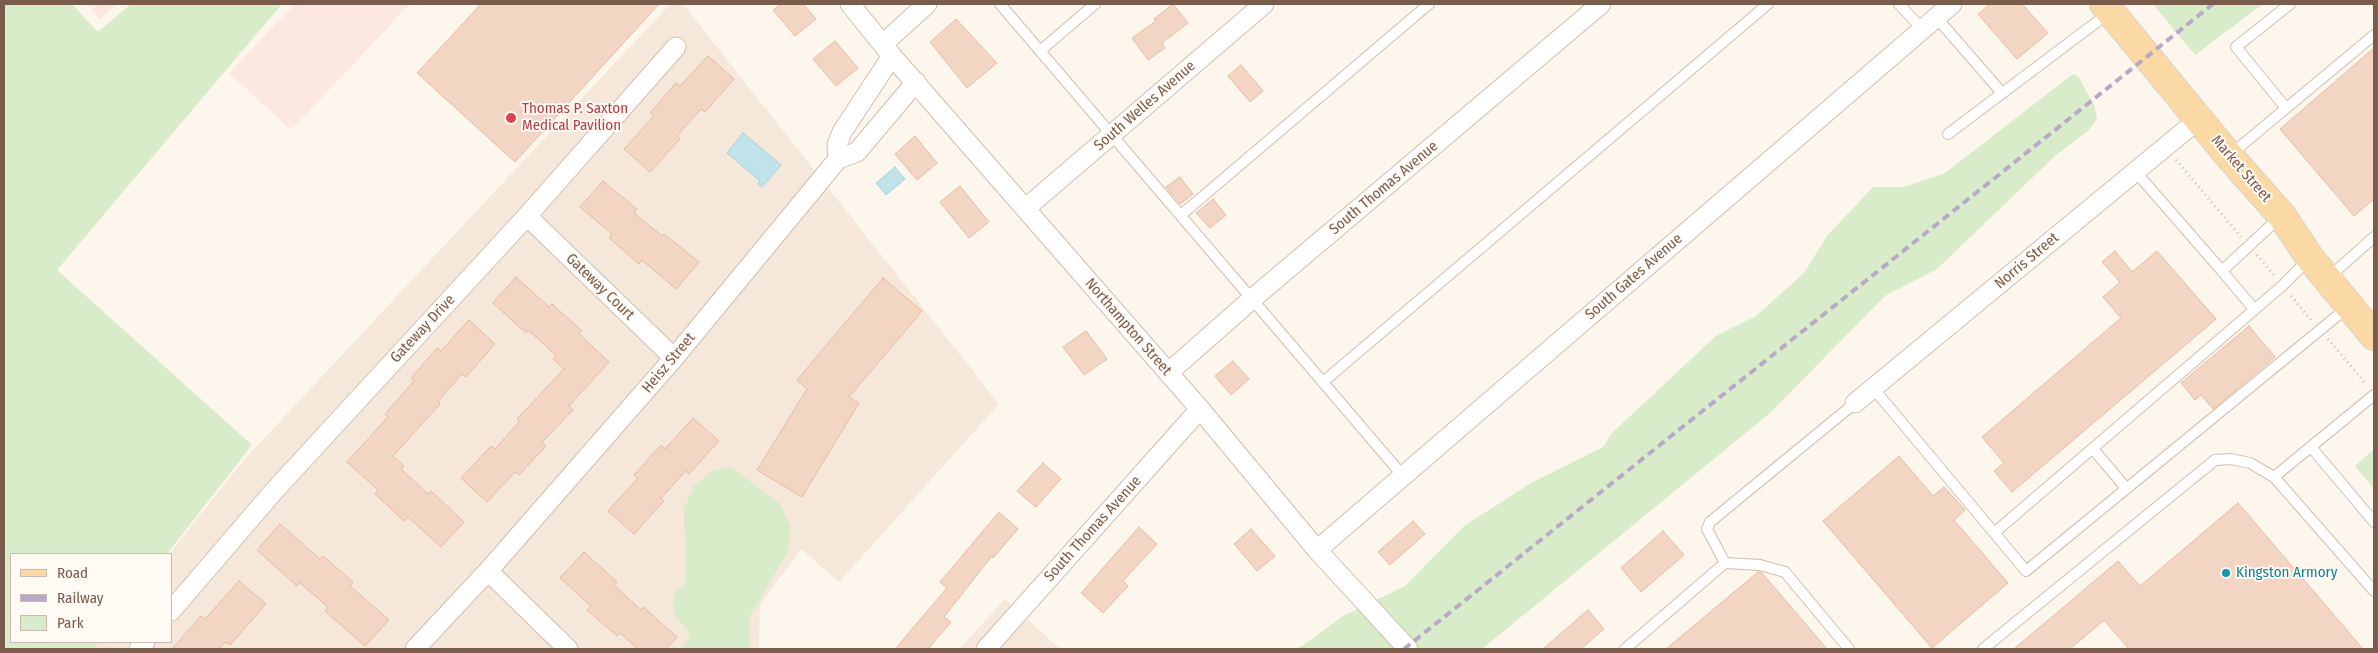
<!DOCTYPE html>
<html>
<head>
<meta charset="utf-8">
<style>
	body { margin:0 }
	#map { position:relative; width:2378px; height:653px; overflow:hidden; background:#fdf6ec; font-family:"Fira Sans Condensed",sans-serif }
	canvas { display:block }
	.frame { position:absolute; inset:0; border:5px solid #7a5c4d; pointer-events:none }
	.legend { position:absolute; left:10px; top:553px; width:162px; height:90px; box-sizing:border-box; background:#fffaf3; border:1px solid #cabbb1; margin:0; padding:6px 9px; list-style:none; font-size:15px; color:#7a5c4d }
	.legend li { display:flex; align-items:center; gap:10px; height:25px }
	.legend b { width:25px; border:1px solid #cabbb1 }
</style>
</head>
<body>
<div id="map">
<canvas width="2378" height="653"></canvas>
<div class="frame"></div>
<ul class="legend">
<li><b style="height:6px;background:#fbd9a5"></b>Road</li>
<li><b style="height:6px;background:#b9a8c9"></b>Railway</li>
<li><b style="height:14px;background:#d8ecc9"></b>Park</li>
</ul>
</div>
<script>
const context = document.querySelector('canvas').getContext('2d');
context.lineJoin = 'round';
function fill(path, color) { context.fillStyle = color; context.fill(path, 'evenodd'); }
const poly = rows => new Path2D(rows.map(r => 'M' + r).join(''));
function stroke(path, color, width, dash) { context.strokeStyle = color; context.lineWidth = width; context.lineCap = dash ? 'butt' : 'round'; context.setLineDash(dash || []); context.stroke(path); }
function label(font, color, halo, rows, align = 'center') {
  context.font = font + ' "Fira Sans Condensed",sans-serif'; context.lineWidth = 4; context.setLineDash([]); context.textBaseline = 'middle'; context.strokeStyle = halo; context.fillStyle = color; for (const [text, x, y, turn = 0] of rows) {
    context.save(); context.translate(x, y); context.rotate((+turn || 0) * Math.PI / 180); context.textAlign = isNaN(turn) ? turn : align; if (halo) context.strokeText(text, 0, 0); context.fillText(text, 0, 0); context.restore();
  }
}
fill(poly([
	[670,4,683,4,999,404,839,582,801,549,760,605,759,649,93,649,99,642,171,642,171,554,169,554,242,462],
	[1005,599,1060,649,959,649]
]), '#f5e8da');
fill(poly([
	[87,4,118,4,100,19],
	[295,4,410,4,291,130,229,73]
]), '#fde8e0');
fill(poly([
	[4,4,72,4,98,32,131,4,282,4,57,270,252,445,167,554,11,554,11,642,99,642,93,649,4,649],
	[2153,4,2263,4,2195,55],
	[2073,74,2078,76,2095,107,2097,119,2089,130,2055,156,1937,269,1885,296,1770,413,1482,649,1294,649,1302,646,1343,616,1405,586,1464,526,1531,483,1603,447,1612,433,1717,335,1756,316,1804,273,1827,236,1873,187,1904,187,1945,173],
	[2374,449,2374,489,2355,466],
	[731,467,780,504,791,527,787,553,750,616,749,649,682,649,690,634,675,615,673,603,676,592,686,583,684,508,694,486,714,470]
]), '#d8ecc9');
const water = poly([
	[743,133,781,165,762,187,758,184,760,181,727,153,743,133],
	[895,167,905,179,886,195,876,183,895,167]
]);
fill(water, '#bfe3e8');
stroke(water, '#a5d3da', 1);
const building = poly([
	[481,4,659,4,515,162,417,73,481,4],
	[781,4,803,4,816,19,795,36,773,10,781,4],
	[1173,4,1188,23,1162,43,1165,48,1148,60,1132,38,1156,21,1154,19,1173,4],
	[1990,4,2022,4,2048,33,2017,59,1978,14,1990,4],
	[956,19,997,63,967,88,930,42,956,19],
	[835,41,858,68,836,86,813,59,835,41],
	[2374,48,2374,199,2354,216,2280,129,2374,48],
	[708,56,734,79,705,112,701,109,677,136,680,139,650,172,624,149,654,116,650,113,676,83,680,86,708,56],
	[1241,65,1263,91,1250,102,1228,76,1241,65],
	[915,136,937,163,917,180,895,154,915,136],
	[1180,177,1193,194,1180,204,1166,187,1180,177],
	[603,181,637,209,634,213,662,236,664,234,699,262,676,289,642,260,639,264,609,238,612,234,580,207,603,181],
	[960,186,989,222,969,238,940,202,960,186],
	[1213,199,1226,215,1210,228,1196,213,1213,199],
	[2115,251,2132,272,2157,251,2216,319,2012,492,1994,471,2004,463,1982,437,2121,318,2103,297,2120,282,2102,262,2115,251],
	[516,277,549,307,552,304,582,331,579,334,609,362,569,406,573,410,542,442,546,446,519,475,515,472,487,502,461,478,491,446,495,449,519,422,517,419,564,369,553,359,556,355,528,330,526,333,493,303,516,277],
	[883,278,922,311,849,397,859,403,802,497,757,470,807,389,797,380,883,278],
	[469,320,495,344,466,377,462,374,438,401,440,404,393,456,404,466,401,469,428,494,431,491,464,522,441,547,408,517,404,521,375,494,378,490,347,462,388,417,385,414,414,381,411,378,437,348,441,351,469,320],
	[2249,326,2275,357,2213,409,2201,395,2195,400,2181,383,2249,326],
	[1086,331,1107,359,1084,375,1063,347,1086,331],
	[1233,361,1249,379,1231,395,1215,376,1233,361],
	[693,418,719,441,689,474,686,471,661,498,664,501,634,534,608,511,638,478,634,475,661,445,665,449,693,418],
	[1899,456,1933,496,1944,487,1965,510,1954,520,2008,583,1932,648,1823,521,1899,456],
	[1043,463,1061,479,1036,507,1017,491,1043,463],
	[2238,503,2363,649,2129,649,2104,620,2070,649,2014,649,2118,561,2140,586,2238,503],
	[999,512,1018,529,993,558,992,556,944,617,951,622,928,649,895,649,947,588,940,582,999,512],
	[1413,521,1425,534,1390,565,1378,552,1413,521],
	[280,524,320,559,323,556,353,582,350,586,389,620,365,646,325,611,328,607,300,583,297,586,257,550,280,524],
	[1139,527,1157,544,1123,581,1128,586,1103,613,1081,593,1139,527],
	[1251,529,1275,556,1257,571,1234,544,1251,529],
	[1663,531,1684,555,1641,592,1621,568,1663,531],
	[584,552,617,582,614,585,641,610,643,607,677,637,666,649,638,649,620,633,617,636,587,610,591,606,560,578,584,552],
	[1758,572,1762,573,1827,649,1666,649,1758,572],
	[239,581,266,604,230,645,226,642,219,649,172,649,201,616,205,619,239,581],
	[1588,610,1604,629,1581,649,1543,649,1588,610]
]);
fill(building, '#f3d5c3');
stroke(building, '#e6bba3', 1);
const service = poly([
	[1000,4,1403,476],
	[1899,4,1922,29],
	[1936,17,2002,93],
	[1040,51,1095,4],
	[2286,108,2236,47,2290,4],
	[1948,134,2110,12],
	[2230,155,2374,35],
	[2135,171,2222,271,2281,216],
	[1181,215,1429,4],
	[2222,271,2254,309],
	[2328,278,2374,237],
	[1323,382,1768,4],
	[1873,388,2026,571,2348,307],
	[2374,395,2274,477,2374,591],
	[2311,447,2374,522],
	[2093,449,2126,488],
	[1994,533,2282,286,2309,259],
	[1725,563,1707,529,1710,522,1855,403],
	[1625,649,1725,563,1760,565,1785,572,1849,649],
	[1983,649,2215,460,2231,459,2250,463,2274,477]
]);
const minor = poly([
	[850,4,892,56,1200,409,1317,550,1408,649],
	[883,44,927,4],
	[838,159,857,152,916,82],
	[1026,208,1264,4],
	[527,216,674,358],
	[1168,373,1252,299,1601,4],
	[1855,403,2199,119],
	[1317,550,1952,4],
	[488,571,568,649],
	[171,611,274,491,527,216,676,47],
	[139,649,145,642],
	[415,649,488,571,674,358,838,159,837,145,842,132,892,56],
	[986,649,1200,409]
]);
const primary = poly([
	[2104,4,2229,156,2282,216,2310,258,2374,336]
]);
stroke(service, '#d1beb0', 12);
stroke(minor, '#d1beb0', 21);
stroke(primary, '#dad1cd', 30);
stroke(poly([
	[2176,160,2241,237],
	[2257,255,2274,275],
	[2291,296,2312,321],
	[2328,339,2366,384]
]), '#d9b8a5', 3, [1, 4]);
stroke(service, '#fff', 10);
stroke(minor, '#fff', 19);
stroke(primary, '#fbd9a5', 28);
stroke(poly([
	[1404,649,2213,4]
]), '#b9a8c9', 4, [8, 5]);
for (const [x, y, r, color] of [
	[511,118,6,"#e0444e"],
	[2226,573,5,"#0f9aa8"]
]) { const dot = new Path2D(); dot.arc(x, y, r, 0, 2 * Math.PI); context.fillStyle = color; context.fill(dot); stroke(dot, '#fffaf3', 2); }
label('15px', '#7a5c4d', '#fffaf3', [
	["South Welles Avenue",1145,106,-41],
	["Market Street",2241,169,49],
	["South Thomas Avenue",1384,188,-40],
	["Norris Street",2027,261,-40],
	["South Gates Avenue",1634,277,-41],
	["Gateway Court",600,287,44],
	["Northampton Street",1128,327,49],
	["Gateway Drive",423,329,-47],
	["Heisz Street",669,363,-50],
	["South Thomas Avenue",1093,529,-48]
]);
label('15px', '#be3a42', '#fffaf3', [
	["Thomas P. Saxton",522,109],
	["Medical Pavilion",522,126]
], 'left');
label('15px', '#0d838f', '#fffaf3', [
	["Kingston Armory",2236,573]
], 'left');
</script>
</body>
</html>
